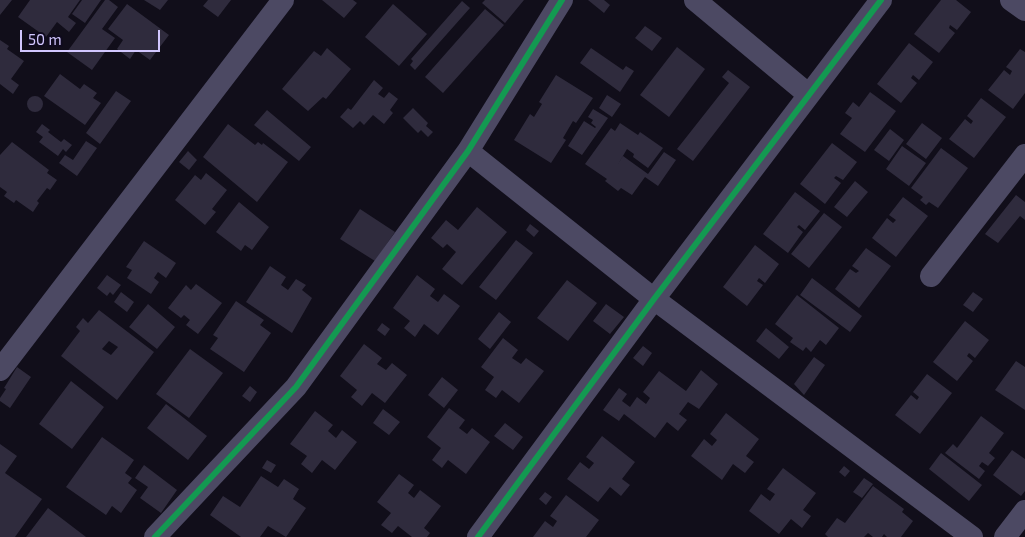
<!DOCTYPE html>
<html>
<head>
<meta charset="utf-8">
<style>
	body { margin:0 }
	#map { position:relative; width:1025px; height:537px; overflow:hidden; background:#110e1a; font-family:"Exo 2",sans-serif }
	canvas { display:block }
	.scale { position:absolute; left:20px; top:30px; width:140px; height:22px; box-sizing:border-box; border:2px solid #d2c7ff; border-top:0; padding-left:6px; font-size:15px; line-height:18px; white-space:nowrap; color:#d2c7ff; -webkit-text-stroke:4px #0f0a1e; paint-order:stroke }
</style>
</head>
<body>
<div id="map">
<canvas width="1025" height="537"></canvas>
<div class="scale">50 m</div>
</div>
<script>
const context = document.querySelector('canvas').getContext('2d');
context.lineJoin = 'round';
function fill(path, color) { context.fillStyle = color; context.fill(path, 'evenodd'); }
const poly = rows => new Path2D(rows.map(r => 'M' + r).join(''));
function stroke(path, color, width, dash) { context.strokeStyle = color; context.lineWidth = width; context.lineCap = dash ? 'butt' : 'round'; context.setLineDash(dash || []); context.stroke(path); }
fill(poly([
	[0,0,12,0,0,15],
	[30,0,80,0,68,17,76,23,69,32,57,22,46,37,18,17],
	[82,0,101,0,85,23,72,14],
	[105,0,109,0,118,7,102,29,115,38,92,70,67,52],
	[144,0,168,0,160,10],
	[208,0,231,0,218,17,203,6],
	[322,0,353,0,357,3,344,18],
	[485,0,524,0,505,23,482,3],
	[588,0,604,0,610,5,604,13],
	[941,0,956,0,971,12,957,30,950,25,949,28,955,33,939,53,914,34],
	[462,1,470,8,415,70,410,65,413,61,411,59],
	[127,4,169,35,150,60,136,50,130,59,117,49,123,40,108,29],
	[393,4,427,34,399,66,365,37],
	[485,9,504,25,443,93,425,77],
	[645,26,662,38,652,51,635,38],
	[0,40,9,46,7,49,24,61,11,79,19,85,13,94,0,84],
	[909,43,933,62,919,80,913,75,911,78,917,83,901,103,877,84],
	[677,47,705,69,669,117,640,95],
	[327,48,351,69,326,99,323,97,308,111,282,89,314,51,321,56],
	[591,48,623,70,626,66,634,71,620,92,580,63],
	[1020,49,1025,52,1025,93,1013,109,988,90,1004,70,1010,75,1012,71,1006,67],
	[728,70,750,87,693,161,677,149,729,83,722,77],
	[60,74,80,89,84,84,97,93,93,98,101,103,85,125,44,96],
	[556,75,593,98,576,123,573,121,563,138,566,140,551,163,514,140,530,114,534,117,542,104,539,102],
	[374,80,383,88,378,94,384,98,389,92,398,99,390,110,393,113,384,124,373,115,364,125,360,121,353,128,340,117,348,108,351,110],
	[116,91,131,101,100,144,86,133],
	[870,92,896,111,865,152,840,134,852,118,845,113,853,102,859,107],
	[607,95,621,104,612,117,599,108],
	'27 104a8 8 0 1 1 16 0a8 8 0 1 1-16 0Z',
	[981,98,1006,117,974,158,949,139,965,119,971,124,973,121,967,116],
	[413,108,428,123,426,126,433,132,428,137,421,130,418,133,403,118],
	[593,109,608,118,582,155,568,146,584,121,595,128,596,127,591,123,593,120,588,117],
	[267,110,311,147,299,161,254,125],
	[620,123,638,135,640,132,663,148,648,168,633,157,634,154,627,149,617,166,623,156,648,174,664,152,676,160,658,186,645,177,632,195,621,188,618,191,605,181,607,179,585,164,611,128,615,131],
	[922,123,942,138,926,159,906,144],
	[42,124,50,130,48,132,61,142,64,139,72,145,66,152,63,149,58,156,39,142,43,137,36,132],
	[228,124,255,145,258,142,262,145,263,143,288,162,257,202,203,157],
	[890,129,904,140,889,161,874,150],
	[86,141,97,148,77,176,59,163,65,155,73,160],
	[12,142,49,170,47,173,57,180,50,190,47,188,37,201,39,203,33,212,16,200,14,203,4,196,7,192,0,187,0,155],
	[832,143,857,162,843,180,836,176,834,178,841,183,825,204,800,184],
	[902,146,926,163,909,186,886,169],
	[941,148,968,168,938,208,929,202,926,205,920,200,923,197,911,188],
	[188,151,197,160,189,170,179,162],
	[206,173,227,190,212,209,216,212,205,225,175,200,195,175,201,180],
	[855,181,868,192,847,217,834,207],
	[795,192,820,211,805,230,799,225,797,227,803,232,788,253,763,234],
	[1016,195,1025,202,1025,220,1020,216,998,243,985,234],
	[903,197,928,216,896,257,872,238,887,218,893,223,896,220,889,215],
	[239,202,269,227,252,250,245,245,241,251,216,232],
	[477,207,507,232,462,285,442,269,456,252,447,244,443,248,431,238,446,220,458,230],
	[360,209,395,232,375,261,340,239],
	[824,213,842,227,809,268,791,254],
	[530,224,539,231,534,237,526,230],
	[516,240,533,253,496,300,479,287],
	[144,241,176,263,166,278,158,272,154,278,159,282,151,294,127,278,132,270,126,267],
	[755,245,779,264,765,283,759,278,757,281,763,285,747,306,723,287],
	[866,248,891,266,859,308,835,289,850,269,856,273,859,271,852,266],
	[270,266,286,277,281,285,288,290,296,279,306,285,302,290,312,298,292,333,246,302],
	[107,275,121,285,113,295,110,292,107,296,97,288],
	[417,275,435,289,430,296,438,302,444,294,460,306,438,335,424,324,415,337,404,328,410,321,393,308],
	[812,278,862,316,850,332,800,295],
	[567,280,597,303,568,341,537,318],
	[196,284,222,303,198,334,186,325,190,320,184,315,181,318,168,308,186,285,191,290],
	[121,292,134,302,127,312,114,302],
	[973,292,983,299,973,312,963,305],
	[797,295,839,328,826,345,820,340,811,352,806,347,803,351,790,342,793,338,775,324],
	[236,301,264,320,260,325,271,333,244,372,210,349,218,338,213,335],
	[148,304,175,327,157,349,129,327],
	[606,304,624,317,610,334,593,321],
	[99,310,154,352,117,400,61,356,80,331,76,327,83,318,88,323],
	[109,341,118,347,111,355,102,349],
	[499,312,511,322,490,349,478,339],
	[965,321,989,340,975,358,969,353,967,356,973,361,957,381,933,362],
	[382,323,390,329,385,336,377,330],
	[766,328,789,347,779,359,756,341],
	[503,338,518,350,512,358,521,364,526,358,544,371,519,403,502,390,496,398,485,390,494,377,481,367],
	[364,344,382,358,377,364,386,370,392,363,407,375,385,403,372,393,362,406,351,397,357,390,340,376],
	[643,346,652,353,643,366,633,358],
	[190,349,223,373,189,418,156,394],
	[814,357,825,365,804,395,794,384],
	[1016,361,1025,367,1025,410,995,390],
	[17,367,31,377,10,408,0,401,0,398,6,389,4,388],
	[701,370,718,384,699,409,688,402,679,414,687,420,678,431,667,422,655,438,624,414,619,421,603,410,619,388,627,394,622,401,630,407,637,397,646,404,650,398,643,392,659,371,686,391],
	[927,374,952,393,920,434,895,415,911,395,917,400,919,397,913,392],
	[442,377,458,390,444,408,428,395],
	[71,381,104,407,72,449,39,424],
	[250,386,257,392,250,402,242,396],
	[166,404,207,436,188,460,147,428],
	[449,408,465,420,459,428,467,434,472,428,490,442,466,474,448,460,442,468,432,460,441,448,427,437],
	[383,409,400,422,389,435,373,423],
	[315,411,333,425,328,431,336,438,342,430,357,442,335,470,322,460,312,473,301,464,307,456,290,444],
	[726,413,759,439,746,456,754,462,745,473,733,464,722,480,691,456,704,439,712,446,717,440,710,434],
	[981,416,1004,433,989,453,995,458,988,466,982,462,979,466,985,471,979,479,945,453,953,444,957,448],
	[505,423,523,437,513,450,494,436],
	[602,436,635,462,622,479,630,485,621,496,610,487,598,502,567,479,580,462,589,469,594,463,586,457],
	[102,437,134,460,125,473,132,478,128,483,137,490,121,513,112,506,106,515,66,487],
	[0,444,17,456,5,473,42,499,15,537,0,537],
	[1012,450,1025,459,1025,491,1021,496,993,475],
	[941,453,982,485,969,501,929,469],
	[267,460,276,465,271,473,262,468],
	[144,465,177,490,161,513,140,498,148,487,135,478],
	[844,466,850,471,845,477,839,472],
	[783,468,816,493,803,510,811,516,802,528,791,519,779,534,749,511,761,494,770,501,775,494,767,489],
	[399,474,414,485,408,493,414,498,420,490,441,506,424,528,430,533,427,537,412,537,398,526,392,533,381,525,391,513,377,502],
	[261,476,278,487,284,479,299,489,293,499,306,508,286,537,268,526,260,537,241,537,210,515,223,496,240,507],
	[864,478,873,484,862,498,853,492],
	[873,486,904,509,902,512,913,521,901,537,887,537,884,534,882,537,873,537,868,533,864,537,828,537,825,534,837,518,845,523],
	[545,492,552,497,546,505,539,499],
	[566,495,599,520,586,537,533,537,545,521,553,527,557,521,550,516],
	[48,508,86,537,26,537]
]), '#2f2b3d');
stroke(poly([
	[695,0,809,95],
	[1011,0,1025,10],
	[468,151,654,299,972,537],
	[931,276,1025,155],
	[0,370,283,0],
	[155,537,296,387,468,151,562,0],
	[478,537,654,299,881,0],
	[1005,537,1025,511]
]), '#4c4963', 22);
stroke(poly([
	[155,537,296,387,468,151,562,0],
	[478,537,654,299,881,0]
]), '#139951', 6);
</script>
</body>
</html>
